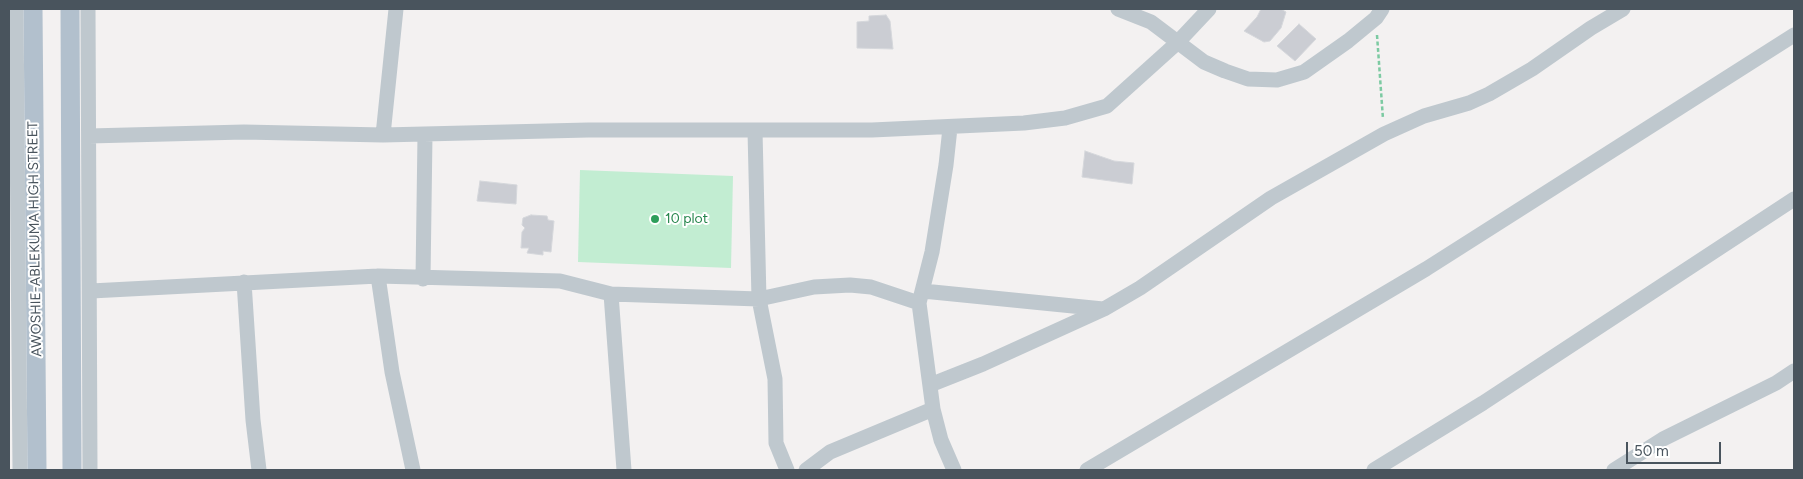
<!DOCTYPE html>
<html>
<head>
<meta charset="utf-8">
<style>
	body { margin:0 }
	#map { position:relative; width:1803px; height:479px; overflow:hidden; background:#f3f1f1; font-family:Figtree,sans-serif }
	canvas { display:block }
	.frame { position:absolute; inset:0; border:10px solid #49545d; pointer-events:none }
	.scale { position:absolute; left:1626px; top:442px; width:95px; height:22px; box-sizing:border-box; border:2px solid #49545d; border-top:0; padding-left:6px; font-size:15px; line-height:18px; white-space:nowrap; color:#49545d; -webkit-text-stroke:4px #fff; paint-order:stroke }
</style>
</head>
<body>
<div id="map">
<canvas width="1803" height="479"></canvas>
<div class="frame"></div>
<div class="scale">50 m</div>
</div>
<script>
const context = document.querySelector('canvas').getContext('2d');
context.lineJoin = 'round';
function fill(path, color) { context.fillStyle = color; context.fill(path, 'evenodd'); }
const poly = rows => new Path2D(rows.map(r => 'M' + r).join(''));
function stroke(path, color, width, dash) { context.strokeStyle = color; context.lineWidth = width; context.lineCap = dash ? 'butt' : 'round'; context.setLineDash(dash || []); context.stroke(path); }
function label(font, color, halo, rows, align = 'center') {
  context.font = font + ' Figtree,sans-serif'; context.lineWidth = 4; context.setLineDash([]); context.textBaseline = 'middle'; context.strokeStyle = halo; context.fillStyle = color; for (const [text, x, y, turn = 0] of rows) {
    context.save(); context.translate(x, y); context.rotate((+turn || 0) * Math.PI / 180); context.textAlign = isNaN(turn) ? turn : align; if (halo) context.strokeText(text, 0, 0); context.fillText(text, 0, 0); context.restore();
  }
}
fill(poly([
	[580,170,733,176,731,268,578,262]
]), '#c2edd2');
const building = poly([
	[1261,9,1281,9,1286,12,1281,28,1270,41,1264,42,1244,31,1257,17,1261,9],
	[886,15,890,21,893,49,857,48,857,22,869,21,869,16,886,15],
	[1299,24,1316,39,1295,61,1277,46,1299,24],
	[1085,151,1114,161,1134,163,1132,184,1082,177,1085,151],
	[480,181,517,185,516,204,477,201,480,181],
	[531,215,547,216,548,220,554,221,551,252,543,251,543,255,527,253,529,248,521,248,522,232,525,228,522,225,523,218,531,215]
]);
fill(building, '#cbcdd3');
stroke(building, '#d5d7db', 1);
stroke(poly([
	[1377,35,1383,119]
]), '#7ccaa2', 2.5, [4, 2.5]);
stroke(poly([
	[16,9,20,470],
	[88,9,90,470],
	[1118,9,1151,22,1204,62,1225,71,1248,79,1277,80,1304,72,1348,41,1376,18,1382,9],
	[950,128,946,165,932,252,919,303,933,409,941,440,954,470],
	[755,131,759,299,775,379,776,443,787,470],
	[383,135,396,9],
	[89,136,244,132,383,135,588,130,872,130,1024,123,1065,118,1107,106,1177,43,1209,9],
	[378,276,392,372,413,470],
	[423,279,425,135],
	[244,282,253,420,259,470],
	[91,291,378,276,560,281,611,294,759,299,814,287,850,285,871,287,919,303],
	[923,291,1103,309],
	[611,294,624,470],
	[930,385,983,364,1104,309,1140,288,1271,198,1384,134,1424,116,1469,103,1489,94,1532,69,1591,28,1623,9],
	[806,470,830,452,933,409],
	[1087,470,1426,269,1794,35],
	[1374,470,1483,403,1794,199],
	[1614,470,1663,439,1776,383,1794,371]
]), '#bfc8ce', 15);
stroke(poly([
	[33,9,37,470],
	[70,9,72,470]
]), '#b2c0cd', 19);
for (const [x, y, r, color] of [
	[655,219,5,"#2e9e5b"]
]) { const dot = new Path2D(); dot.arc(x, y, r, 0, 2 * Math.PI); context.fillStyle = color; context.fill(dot); stroke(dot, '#fff', 2); }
label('14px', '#27864d', '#fff', [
	["10 plot",665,219]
], 'left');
label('14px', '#49545d', '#fff', [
	["AWOSHIE-ABLEKUMA HIGH STREET",35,239,-91]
]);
</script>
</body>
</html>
